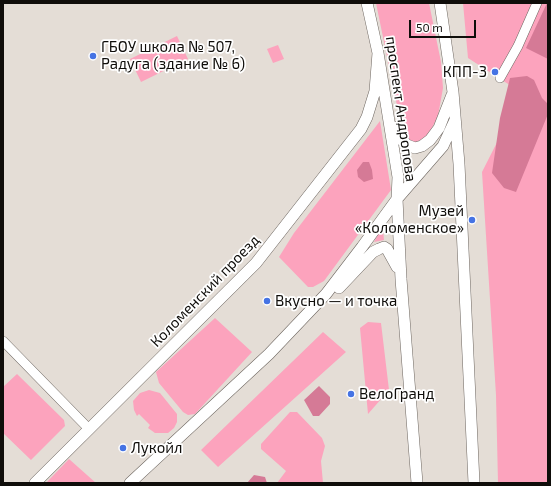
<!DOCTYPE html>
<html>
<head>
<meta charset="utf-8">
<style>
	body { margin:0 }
	#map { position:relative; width:551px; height:486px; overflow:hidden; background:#e4ddd6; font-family:"Exo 2",sans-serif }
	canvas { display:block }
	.frame { position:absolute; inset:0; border:4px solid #0f0d0a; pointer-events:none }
	.scale { position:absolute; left:409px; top:20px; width:67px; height:18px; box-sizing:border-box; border:2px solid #0f0d0a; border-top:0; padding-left:5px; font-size:12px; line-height:14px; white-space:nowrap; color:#0f0d0a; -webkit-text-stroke:3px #fff; paint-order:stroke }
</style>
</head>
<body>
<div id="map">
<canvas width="551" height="486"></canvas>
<div class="frame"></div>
<div class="scale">50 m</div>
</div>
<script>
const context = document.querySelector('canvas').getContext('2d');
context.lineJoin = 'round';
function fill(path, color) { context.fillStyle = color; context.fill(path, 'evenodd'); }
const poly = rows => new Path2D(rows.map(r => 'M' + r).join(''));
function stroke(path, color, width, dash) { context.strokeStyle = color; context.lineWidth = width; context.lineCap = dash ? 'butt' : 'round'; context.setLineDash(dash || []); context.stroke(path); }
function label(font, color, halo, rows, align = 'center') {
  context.font = font + ' "Exo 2",sans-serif'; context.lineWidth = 3.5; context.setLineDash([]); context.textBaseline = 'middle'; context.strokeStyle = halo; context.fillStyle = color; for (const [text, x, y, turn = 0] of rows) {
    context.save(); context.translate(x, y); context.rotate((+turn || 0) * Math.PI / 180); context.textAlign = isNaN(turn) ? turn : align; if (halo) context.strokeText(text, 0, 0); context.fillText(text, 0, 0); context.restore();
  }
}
fill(poly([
	[376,3,429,3,441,62,443,88,438,116,429,134,418,142,412,142,405,137,401,125],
	[463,3,548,3,548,483,498,483,496,395,482,172,522,93,468,58],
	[177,36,188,59,141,82,130,59],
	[278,45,284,59,273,63,267,49],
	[380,121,391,190,324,281,313,287,308,287,279,257,294,233],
	[383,231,384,240,374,242,379,233],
	[215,318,252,352,195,414,188,415,183,412,159,383,156,372],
	[368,322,381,323,389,390,368,414,360,328],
	[323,332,346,352,218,467,201,450],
	[17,374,64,420,65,426,31,460,3,433,3,387],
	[149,390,160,393,177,414,177,422,174,428,168,433,155,433,148,428,150,425,139,414,137,416,134,410,133,401,140,393],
	[290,412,297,412,322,438,325,446,321,461,323,483,277,483,286,471,261,449,261,444],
	[69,459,96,483,46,483]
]), '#fca3bd');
fill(poly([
	[547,3,548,3,548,59,526,48],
	[527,76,534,80,542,98,548,104,548,114,516,192,504,188,492,173,500,118,510,78],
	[363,162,369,162,372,170,373,179,364,182,358,177,357,170],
	[319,386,330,397,330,404,319,416,313,416,304,400],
	[254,475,265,477,267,483,247,483]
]), '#d57a96');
const minor = poly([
	[500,78,518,46,537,3],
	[3,341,89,429]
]);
const major = poly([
	[367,3,378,53,398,177,397,199,401,279,417,483],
	[440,3,453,92,459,164,474,483],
	[394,127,400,138,407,145,415,148,422,146,430,140,439,128,452,95],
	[339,288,373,252,379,249,384,247,387,249,397,267],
	[35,483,256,263,361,129,367,117,375,91,378,53],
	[130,483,269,354,326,294,362,247,397,199,443,146,455,120]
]);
stroke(minor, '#6d6660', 10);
stroke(major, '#6d6660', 12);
stroke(minor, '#fff', 9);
stroke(major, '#fff', 11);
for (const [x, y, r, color] of [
	[93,56,4,"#4573e4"],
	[495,72,4,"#4573e4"],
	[472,220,4,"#4573e4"],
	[267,301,4,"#4573e4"],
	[351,394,4,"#4573e4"],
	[123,448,4,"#4573e4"]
]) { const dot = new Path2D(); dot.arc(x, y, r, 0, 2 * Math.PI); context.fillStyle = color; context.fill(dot); stroke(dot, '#fff', 1.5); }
label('15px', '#0f0d0a', '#fff', [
	["ГБОУ школа № 507,",101,47],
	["Радуга (здание № 6)",101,64],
	["КПП-3",487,72,"right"],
	["Музей",464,211,"right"],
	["«Коломенское»",464,228,"right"],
	["Вкусно — и точка",275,301],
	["ВелоГранд",359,394],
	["Лукойл",131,448]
], 'left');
label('15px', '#0f0d0a', '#fff', [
	["проспект Андропова",401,109,82],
	["Коломенский проезд",205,291,-46]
]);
</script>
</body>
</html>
